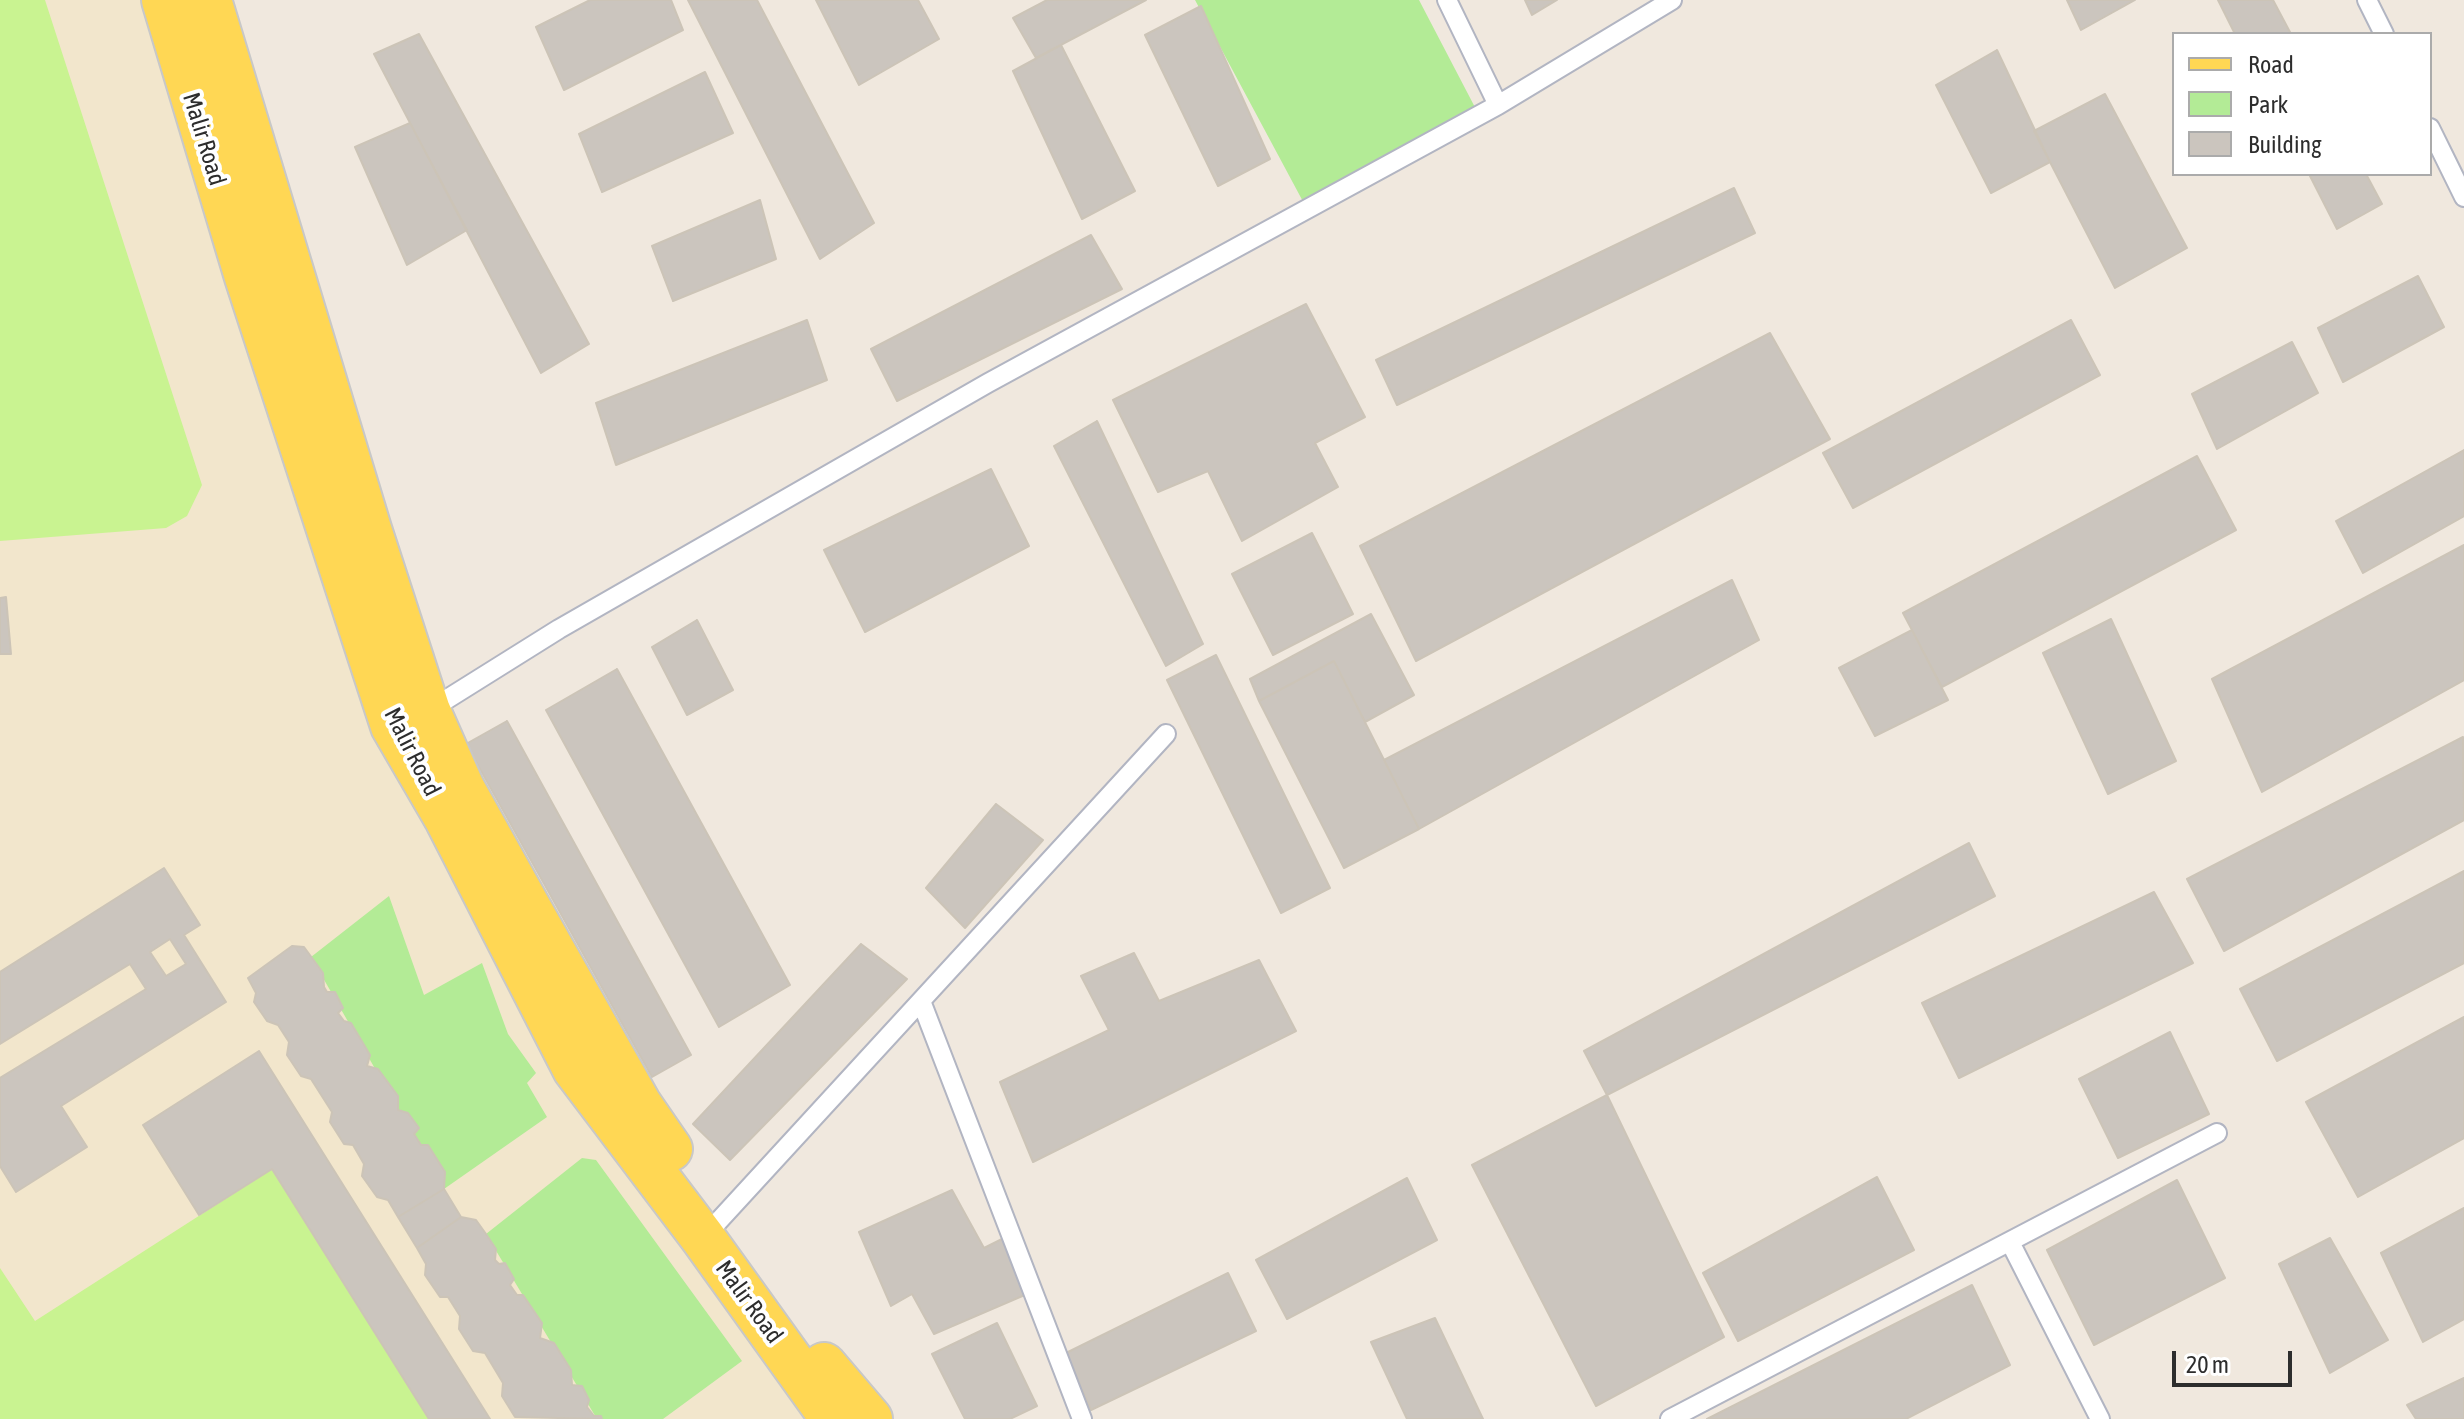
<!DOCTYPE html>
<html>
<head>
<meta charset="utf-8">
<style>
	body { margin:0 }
	#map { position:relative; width:2464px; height:1419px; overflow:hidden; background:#f0e8de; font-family:"Asap Condensed",sans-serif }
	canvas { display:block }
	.legend { position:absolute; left:2172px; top:32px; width:260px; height:144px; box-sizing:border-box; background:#fff; border:2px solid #ababab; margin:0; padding:10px 14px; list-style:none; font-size:24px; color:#2d2d2d }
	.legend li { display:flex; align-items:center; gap:16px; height:40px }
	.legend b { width:40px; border:2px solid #ababab }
	.scale { position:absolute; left:2172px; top:1351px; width:120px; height:36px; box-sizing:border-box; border:4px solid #2d2d2d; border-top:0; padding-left:10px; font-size:24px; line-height:28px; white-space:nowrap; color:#2d2d2d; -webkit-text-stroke:6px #fff; paint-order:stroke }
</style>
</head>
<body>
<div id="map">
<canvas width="2464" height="1419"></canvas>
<ul class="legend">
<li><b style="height:10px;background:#ffd754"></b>Road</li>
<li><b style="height:22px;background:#b3eb96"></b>Park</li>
<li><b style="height:22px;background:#cbc5be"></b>Building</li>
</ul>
<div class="scale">20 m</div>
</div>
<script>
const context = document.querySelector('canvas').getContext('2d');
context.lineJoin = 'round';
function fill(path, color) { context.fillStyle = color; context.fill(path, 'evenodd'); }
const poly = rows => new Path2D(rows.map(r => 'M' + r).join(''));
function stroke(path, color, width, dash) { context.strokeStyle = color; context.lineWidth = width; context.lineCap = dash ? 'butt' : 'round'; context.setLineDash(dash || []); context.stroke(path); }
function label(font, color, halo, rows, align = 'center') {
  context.font = font + ' "Asap Condensed",sans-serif'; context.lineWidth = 8; context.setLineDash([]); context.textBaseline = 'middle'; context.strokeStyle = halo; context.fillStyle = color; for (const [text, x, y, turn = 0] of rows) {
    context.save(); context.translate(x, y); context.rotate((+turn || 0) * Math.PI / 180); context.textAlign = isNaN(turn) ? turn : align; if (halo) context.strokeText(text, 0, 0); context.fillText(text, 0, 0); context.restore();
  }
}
fill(poly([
	[0,0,161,0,393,726,833,1419,0,1419]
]), '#f2e6cc');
fill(poly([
	[1195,0,1419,0,1479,115,1307,209],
	[389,896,424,995,482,963,508,1034,536,1073,527,1083,547,1117,444,1189,311,957],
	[582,1158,596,1160,742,1361,663,1419,597,1419,486,1234]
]), '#b3eb96');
fill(poly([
	[0,0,45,0,202,485,187,516,166,528,0,541],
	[272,1169,429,1419,0,1419,0,1268,35,1321]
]), '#c9f391');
const building = poly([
	[590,0,671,0,683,30,564,90,536,27,590,0],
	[688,0,757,0,874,223,820,259,688,0],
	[816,0,918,0,939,39,859,85,816,0],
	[1047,0,1146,0,1036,58,1013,18,1047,0],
	[1525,0,1557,0,1532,15,1525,0],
	[2067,0,2135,0,2081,30,2067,0],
	[2218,0,2273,0,2291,34,2235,34,2218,0],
	[1201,6,1270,159,1218,186,1145,35,1201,6],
	[419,34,589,344,541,373,374,54,419,34],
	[1061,45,1135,191,1082,219,1013,71,1061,45],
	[1997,50,2050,162,1991,193,1936,85,1997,50],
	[705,72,733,133,602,192,579,134,705,72],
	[2105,94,2187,248,2115,288,2034,131,2105,94],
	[410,123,467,230,407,265,355,147,410,123],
	[2309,174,2366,174,2382,204,2337,229,2309,174],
	[1734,188,1755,233,1397,405,1376,360,1734,188],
	[760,200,776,259,673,301,652,246,760,200],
	[1091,235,1122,289,897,401,871,349,1091,235],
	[2418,276,2444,327,2343,382,2318,328,2418,276],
	[1306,304,1365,417,1315,443,1338,487,1242,541,1208,471,1158,492,1113,400,1306,304],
	[807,320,827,380,616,465,596,403,807,320],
	[2071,320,2100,375,1853,508,1823,453,2071,320],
	[1770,333,1830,439,1416,661,1360,546,1770,333],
	[2292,342,2318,393,2217,449,2192,394,2292,342],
	[1097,421,1203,644,1166,666,1054,446,1097,421],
	[2464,450,2464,516,2363,573,2336,521,2464,450],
	[2197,456,2236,530,1942,687,1903,613,2197,456],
	[991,469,1029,546,865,632,824,550,991,469],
	[1312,533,1353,614,1273,655,1232,574,1312,533],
	[2464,545,2464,680,2262,792,2212,679,2464,545],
	[1732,580,1759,640,1419,829,1384,760,1732,580],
	[6,597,11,654,0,654,0,598,6,597],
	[1371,614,1414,695,1365,722,1334,661,1259,701,1250,679,1371,614],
	[2111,619,2176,761,2108,794,2043,653,2111,619],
	[697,620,733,690,687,715,652,647,697,620],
	[1912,630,1948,700,1875,736,1839,668,1912,630],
	[1216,655,1330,888,1281,913,1167,680,1216,655],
	[1334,661,1419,829,1344,868,1259,701,1334,661],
	[617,669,790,985,719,1027,546,710,617,669],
	[507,721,691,1055,652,1077,466,744,507,721],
	[2463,737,2464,820,2224,951,2187,879,2463,737],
	[996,804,1043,840,965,928,926,888,996,804],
	[1969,843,1995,896,1607,1095,1584,1051,1969,843],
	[164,868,200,925,184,935,226,1002,61,1106,87,1147,16,1192,0,1166,0,1078,146,989,130,964,0,1044,0,972,164,868],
	[170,939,186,964,166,976,150,952,170,939],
	[2464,871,2464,963,2277,1061,2240,989,2464,871],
	[2154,892,2193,963,1959,1078,1922,1003,2154,892],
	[861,944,907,979,730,1160,693,1124,861,944],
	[292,946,304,947,323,973,324,987,327,992,335,992,343,1008,338,1013,344,1021,351,1023,370,1055,367,1066,378,1069,398,1096,398,1110,408,1113,419,1128,414,1134,421,1145,428,1145,445,1172,444,1189,398,1217,388,1200,377,1197,362,1176,364,1164,353,1145,344,1144,330,1122,332,1112,311,1079,301,1076,287,1055,289,1042,278,1025,267,1021,254,1002,256,993,248,978,292,946],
	[1134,953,1159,1001,1259,960,1296,1031,1033,1162,1000,1082,1109,1030,1081,976,1134,953],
	[2464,1017,2464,1138,2358,1197,2306,1102,2464,1017],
	[2170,1032,2209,1114,2118,1158,2079,1079,2170,1032],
	[259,1051,490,1419,429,1419,272,1169,199,1215,143,1125,259,1051],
	[1607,1095,1724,1337,1596,1406,1472,1165,1607,1095],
	[1877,1177,1914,1250,1738,1341,1703,1273,1877,1177],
	[1407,1178,1437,1240,1287,1319,1256,1260,1407,1178],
	[2177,1180,2225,1278,2094,1345,2047,1250,2177,1180],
	[444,1189,461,1217,417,1248,398,1217,444,1189],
	[952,1190,984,1248,1002,1239,1027,1294,934,1334,912,1294,891,1306,859,1232,952,1190],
	[2464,1208,2464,1319,2423,1342,2381,1253,2464,1208],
	[461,1217,476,1220,486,1234,496,1249,495,1260,499,1264,505,1263,514,1279,510,1285,517,1295,523,1295,542,1323,540,1338,554,1343,571,1370,572,1385,582,1386,589,1400,587,1407,594,1416,601,1416,602,1419,515,1417,502,1396,503,1383,485,1353,473,1351,459,1329,460,1316,448,1297,440,1297,425,1275,426,1264,417,1248,461,1217],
	[2330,1238,2388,1340,2330,1373,2279,1264,2330,1238],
	[1228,1273,1256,1331,1091,1410,1066,1353,1228,1273],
	[1972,1285,2010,1365,1906,1419,1707,1419,1972,1285],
	[1435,1318,1483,1419,1407,1419,1371,1342,1435,1318],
	[997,1323,1037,1406,1010,1419,965,1419,932,1354,997,1323],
	[2464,1378,2464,1419,2416,1419,2407,1405,2464,1378]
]);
fill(building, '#cbc5be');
stroke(building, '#ccc4b7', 2);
const lane = poly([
	[1447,0,1498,105],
	[2367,0,2384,34],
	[2430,128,2464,197],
	[428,711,559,629,988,383,1498,105,1672,0],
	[921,1001,1082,1419],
	[703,1238,1166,734],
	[2010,1242,2100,1419],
	[1670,1419,2217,1133]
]);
const primary = poly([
	[164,0,247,277,393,726,447,819,575,1069,703,1238,833,1419],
	[209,0,369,529,428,711,462,788,528,907,639,1104,670,1149],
	[824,1365,870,1419]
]);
stroke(lane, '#b2b5c2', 22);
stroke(primary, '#c8c8c8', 48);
stroke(lane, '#fff', 18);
stroke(primary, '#ffd754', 44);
label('24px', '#2d2d2d', '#fff', [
	["Malir Road",204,139,73],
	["Malir Road",412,752,63],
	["Malir Road",749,1302,54]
]);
</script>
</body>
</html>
